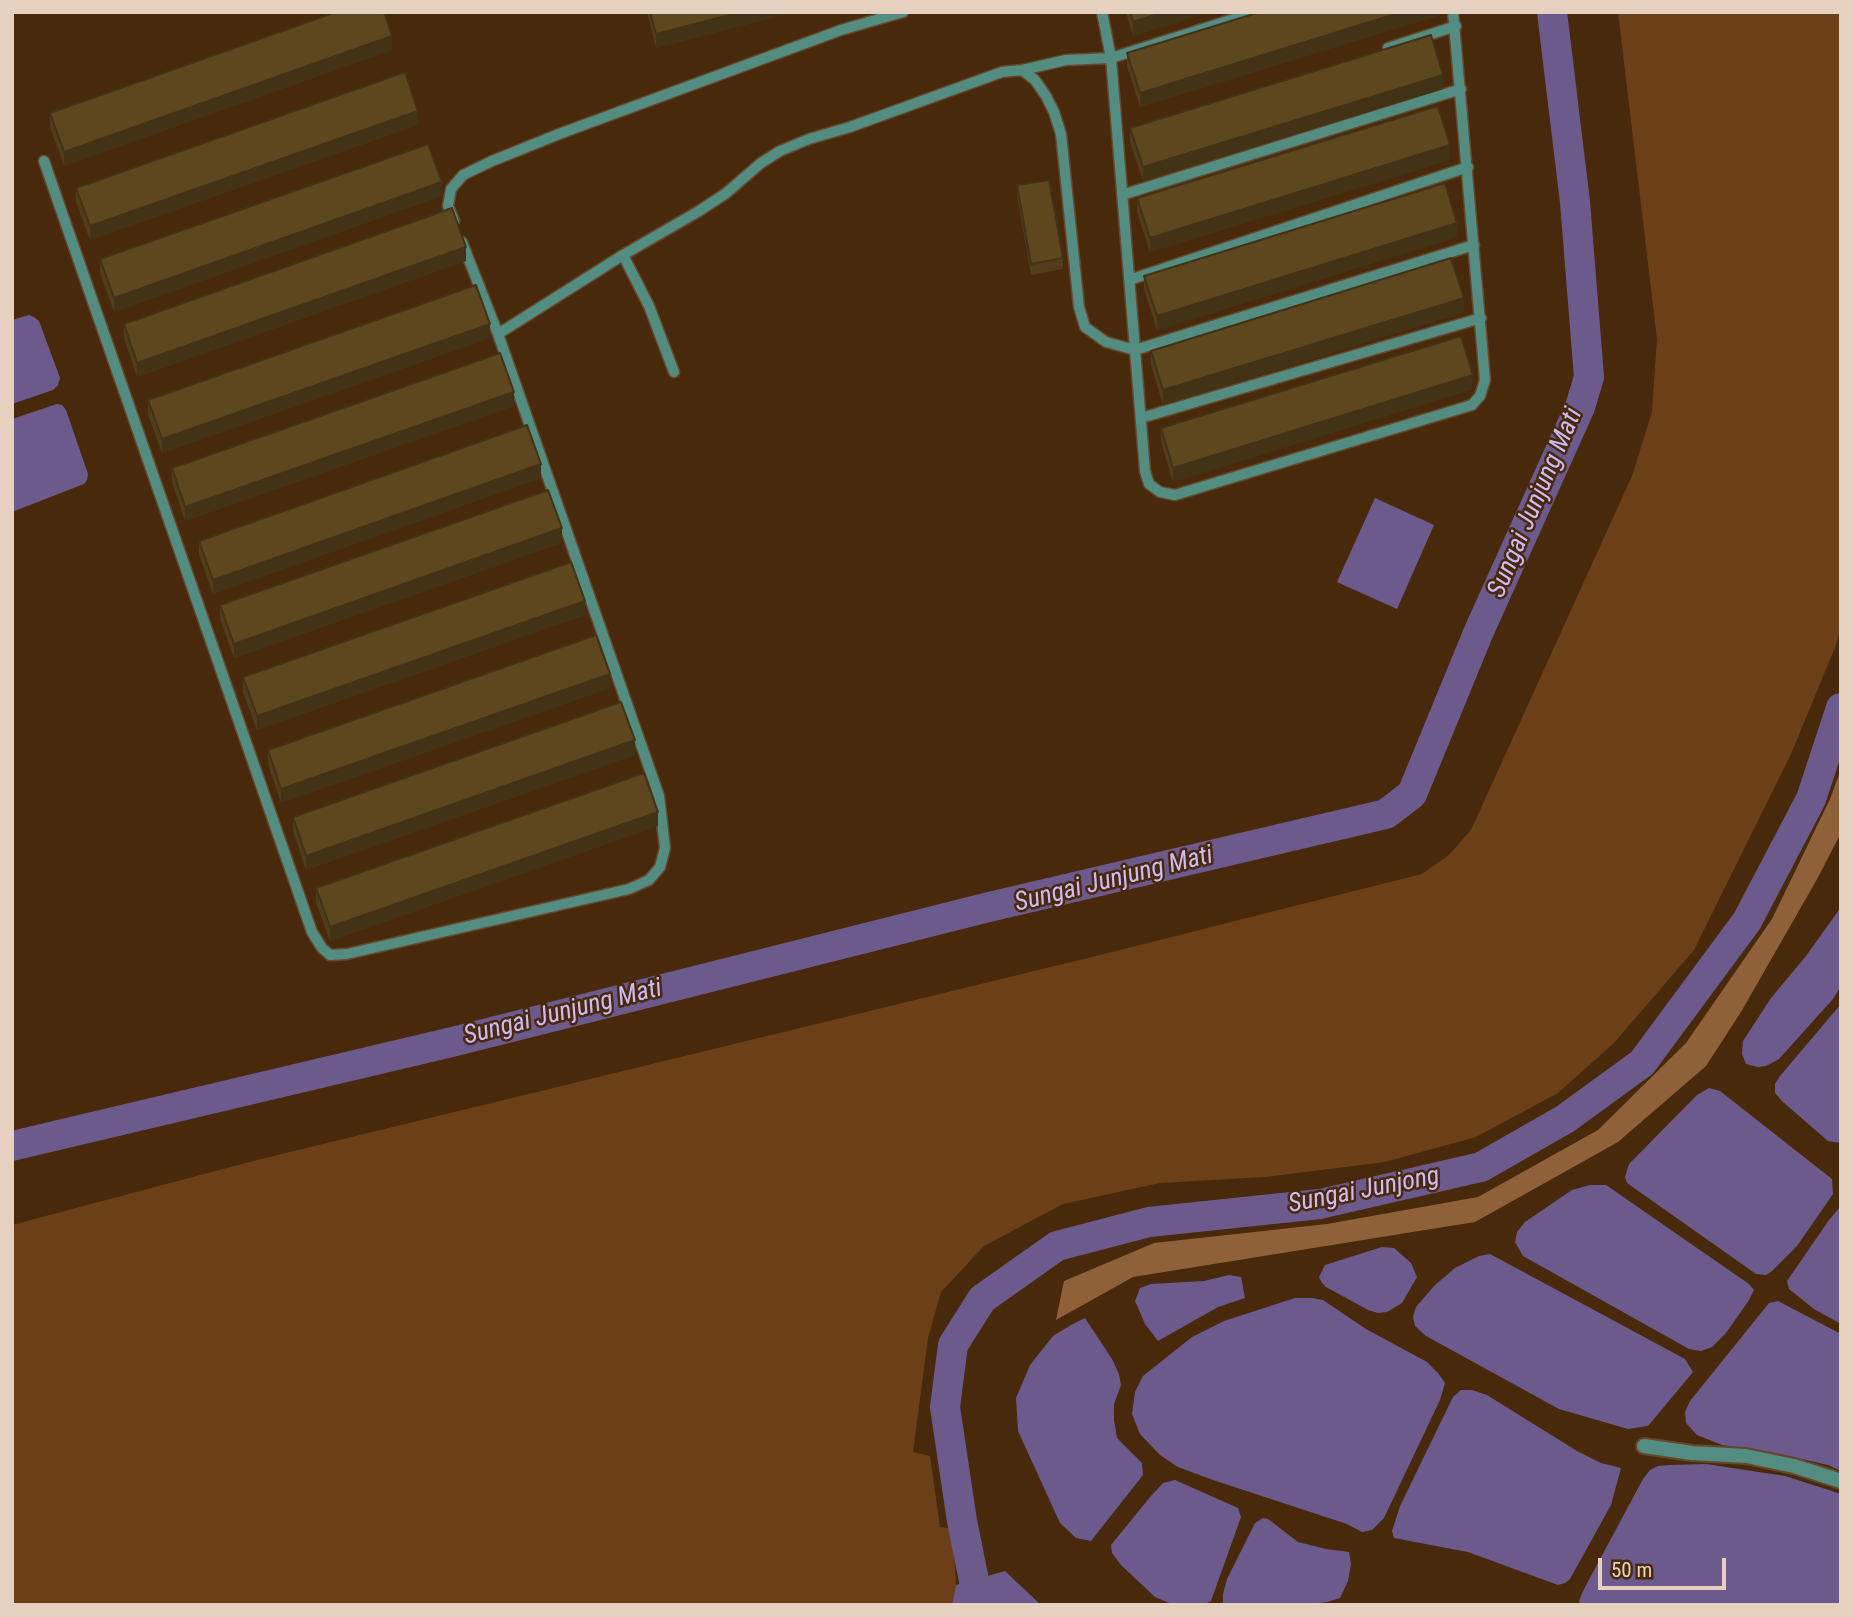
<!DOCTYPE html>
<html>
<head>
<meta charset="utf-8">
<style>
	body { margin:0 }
	#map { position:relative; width:1853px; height:1617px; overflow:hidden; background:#49290b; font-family:"Roboto Condensed",sans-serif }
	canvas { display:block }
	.frame { position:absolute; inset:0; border:14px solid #e6d1c1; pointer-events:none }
	.scale { position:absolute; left:1598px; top:1558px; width:128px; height:32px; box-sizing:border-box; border:4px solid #e6d1c1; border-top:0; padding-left:9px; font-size:21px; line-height:24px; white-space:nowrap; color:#e6d1c1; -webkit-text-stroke:5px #49290b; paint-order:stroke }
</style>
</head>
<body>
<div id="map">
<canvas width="1853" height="1617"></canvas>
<div class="frame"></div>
<div class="scale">50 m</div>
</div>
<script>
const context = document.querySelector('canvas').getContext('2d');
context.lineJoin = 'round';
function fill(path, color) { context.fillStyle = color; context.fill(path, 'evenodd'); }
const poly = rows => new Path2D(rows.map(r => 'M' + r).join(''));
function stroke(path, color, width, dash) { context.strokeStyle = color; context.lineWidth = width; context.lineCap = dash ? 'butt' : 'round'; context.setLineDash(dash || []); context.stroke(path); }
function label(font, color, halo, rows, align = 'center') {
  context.font = font + ' "Roboto Condensed",sans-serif'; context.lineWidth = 5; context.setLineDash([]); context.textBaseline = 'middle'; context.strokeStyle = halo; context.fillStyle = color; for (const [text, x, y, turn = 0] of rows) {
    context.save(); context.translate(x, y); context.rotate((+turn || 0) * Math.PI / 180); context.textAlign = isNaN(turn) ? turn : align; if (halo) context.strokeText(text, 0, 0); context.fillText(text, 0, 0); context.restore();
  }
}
fill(poly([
	[1618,12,1841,12,1841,627,1836,645,1791,754,1694,950,1614,1043,1558,1093,1476,1137,1385,1162,1265,1177,1160,1183,1063,1204,984,1246,941,1292,928,1338,913,1452,930,1456,940,1527,953,1529,956,1585,952,1605,12,1605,12,1225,253,1161,1096,956,1422,874,1449,855,1471,830,1632,476,1652,412,1657,339]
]), '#6b4018');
fill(poly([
	[1841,769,1841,833,1816,881,1741,1012,1706,1066,1618,1142,1475,1222,1133,1277,1056,1320,1064,1281,1154,1243,1327,1224,1478,1197,1598,1130,1686,1043,1772,919,1830,799]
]), '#8f613a');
fill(poly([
	[29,315,34,317,39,321,60,378,58,385,53,390,12,404,12,320],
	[57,404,62,405,66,410,88,474,87,480,84,484,12,512,12,419],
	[1375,498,1434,525,1397,609,1337,582],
	[1841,907,1841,986,1833,999,1779,1059,1766,1066,1758,1067,1746,1064,1742,1054,1743,1041,1771,998,1806,956],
	[1841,1004,1841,1143,1828,1141,1783,1102,1775,1093,1775,1084,1780,1076],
	[1709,1088,1720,1091,1832,1179,1833,1194,1797,1246,1772,1271,1766,1275,1756,1274,1627,1183,1625,1177,1629,1164,1697,1095],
	[1590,1185,1606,1185,1749,1284,1754,1290,1749,1300,1726,1333,1712,1347,1701,1351,1689,1349,1523,1256,1515,1242,1517,1232,1525,1222,1572,1190],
	[1841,1206,1841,1324,1814,1309,1789,1289,1787,1281,1829,1220],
	[1382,1247,1394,1248,1411,1263,1417,1277,1402,1303,1387,1312,1378,1313,1368,1310,1326,1287,1322,1283,1319,1277,1325,1265],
	[1490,1254,1685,1359,1693,1372,1648,1426,1628,1429,1559,1409,1426,1336,1415,1326,1413,1317,1416,1307,1434,1286,1455,1268,1479,1256],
	[1229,1275,1241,1277,1245,1298,1218,1307,1158,1341,1145,1324,1135,1301,1140,1288,1151,1284,1204,1281],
	[1295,1298,1312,1298,1323,1300,1366,1329,1427,1362,1438,1373,1445,1383,1440,1400,1384,1518,1372,1530,1362,1532,1347,1524,1213,1480,1178,1467,1160,1455,1140,1434,1132,1414,1135,1392,1143,1376,1192,1337,1224,1321],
	[1778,1301,1841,1334,1841,1471,1828,1465,1780,1454,1722,1445,1697,1435,1686,1423,1685,1412,1690,1401,1769,1303],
	[1085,1318,1112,1359,1119,1374,1121,1385,1114,1404,1114,1420,1117,1438,1142,1463,1143,1475,1091,1541,1076,1538,1060,1523,1018,1431,1016,1398,1030,1365,1053,1336,1071,1325],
	[1461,1390,1472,1390,1487,1395,1577,1451,1601,1463,1621,1468,1611,1505,1570,1579,1565,1583,1558,1585,1468,1552,1394,1538,1392,1531,1400,1506,1453,1397],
	[1706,1464,1785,1476,1841,1494,1841,1603,1839,1605,1581,1605,1579,1601,1584,1589,1643,1479,1650,1470,1658,1466,1670,1465],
	[1175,1480,1238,1508,1241,1517,1211,1601,1203,1605,1174,1605,1155,1597,1121,1565,1112,1553,1111,1545,1151,1496,1163,1483],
	[1263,1518,1268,1519,1298,1542,1326,1549,1349,1552,1351,1564,1348,1581,1340,1598,1327,1602,1302,1605,1223,1605,1223,1594,1227,1579,1255,1523],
	[1005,1571,1041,1605,952,1605,956,1585]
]), '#6c5a8d');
stroke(poly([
	[12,1146,452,1042,989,907,1386,814,1412,794,1479,631,1580,407,1589,377,1575,202,1552,12],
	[979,1605,962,1521,945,1407,953,1345,982,1299,1057,1246,1149,1222,1320,1204,1481,1167,1565,1119,1642,1063,1747,921,1811,799,1841,708]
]), '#6c5a8d', 30);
const lane = poly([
	[1102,12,1111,58,1145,471,1149,484,1160,492,1175,495,1472,405,1480,396,1485,380,1453,12],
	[1388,48,1456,26],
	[1022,70,1035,80,1046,96,1054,112,1061,134,1079,307,1085,327,1106,342,1135,350,1474,245],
	[44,161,312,932,322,948,330,955,347,954,629,889,649,880,660,867,665,848,659,796,498,334,462,242],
	[1122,195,1461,89],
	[454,221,448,206,451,189,463,175,492,161,559,134,841,30,903,12],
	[623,255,649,306,674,372],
	[1129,280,1468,167],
	[498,334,623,255,699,211,725,194,761,163,780,151,809,139,850,127,1002,72,1022,70,1066,60,1111,58,1256,12],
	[1141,418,1481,318]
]);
const street = poly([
	[1644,1446,1692,1453,1746,1456,1794,1466,1841,1481]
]);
stroke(lane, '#65472c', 13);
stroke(street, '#65472c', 18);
stroke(lane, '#538c81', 10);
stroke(street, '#538c81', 14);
fill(poly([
	[647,12,795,12,656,48],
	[1126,12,1210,12,1133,36],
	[1440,12,1440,15,1140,107,1127,67,1127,53],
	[392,50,64,166,50,127,50,113],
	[1443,89,1143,181,1130,142,1130,128],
	[418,125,90,240,76,202,76,188],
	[1450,160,1150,252,1137,212,1137,198],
	[1017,185,1063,258,1063,269,1031,275,1017,196],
	[442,196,114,312,100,273,100,259],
	[1457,237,1157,330,1144,290,1144,276],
	[466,261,137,377,124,338,124,324],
	[1464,312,1163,405,1151,365,1151,351],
	[490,338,162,453,148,414,148,400],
	[1473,389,1173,482,1161,442,1161,428],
	[514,406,185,521,172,482,172,468],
	[541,478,213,594,199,555,199,541],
	[562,543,234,658,220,619,220,605],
	[585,615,257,730,243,692,243,677],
	[610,688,281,803,268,764,268,750],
	[635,755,306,870,293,831,293,817],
	[658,826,330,941,316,902,316,888]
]), '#513d1b');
fill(poly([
	[741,12,795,12,656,48,656,34],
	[1164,12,1210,12,1133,36,1133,22],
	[1402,12,1440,12,1440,15,1140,107,1140,93],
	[392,36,392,50,64,166,64,152],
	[1443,75,1443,89,1143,181,1143,167],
	[418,111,418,125,90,240,90,226],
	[1450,145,1450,160,1150,252,1150,238],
	[442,182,442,196,114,312,114,298],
	[1457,223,1457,237,1157,330,1157,316],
	[466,247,466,261,137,377,137,363],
	[1464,298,1464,312,1163,405,1163,390],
	[490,324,490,338,162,453,162,439],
	[1473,375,1473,389,1173,482,1173,468],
	[514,392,514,406,185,521,185,507],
	[541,464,541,478,213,594,213,580],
	[562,528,562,543,234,658,234,644],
	[585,601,585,615,257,730,257,716],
	[610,674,610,688,281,803,281,789],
	[635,740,635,755,306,870,306,856],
	[658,812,658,826,330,941,330,927]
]), '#423216');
const building = poly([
	[336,12,384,12,392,36,64,152,50,113,336,12],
	[650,12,741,12,656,34,650,12],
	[1130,12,1164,12,1133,22,1130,12],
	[1260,12,1402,12,1140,93,1127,53,1260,12],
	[1431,35,1443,75,1143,167,1130,128,1431,35],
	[405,72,418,111,90,226,76,188,405,72],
	[1438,106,1450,145,1150,238,1137,198,1438,106],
	[428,144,442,182,114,298,100,259,428,144],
	[1049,180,1063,258,1031,264,1017,185,1049,180],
	[1445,183,1457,223,1157,316,1144,276,1445,183],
	[452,208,466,247,137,363,124,324,452,208],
	[1451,258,1464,298,1163,390,1151,351,1451,258],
	[476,285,490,324,162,439,148,400,476,285],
	[1461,336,1473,375,1173,468,1161,428,1461,336],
	[500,353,514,392,185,507,172,468,500,353],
	[527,425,541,464,213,580,199,541,527,425],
	[548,490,562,528,234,644,220,605,548,490],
	[571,562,585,601,257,716,243,677,571,562],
	[596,635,610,674,281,789,268,750,596,635],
	[621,702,635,740,306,856,293,817,621,702],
	[644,773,658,812,330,927,316,888,644,773]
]);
fill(building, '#5e471f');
stroke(building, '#423216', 2);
label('italic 26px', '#cebaf8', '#49290b', [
	["Sungai Junjung Mati",1536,503,-67],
	["Sungai Junjung Mati",1114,880,-14],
	["Sungai Junjung Mati",563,1013,-14],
	["Sungai Junjong",1364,1191,-11]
]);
</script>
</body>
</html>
